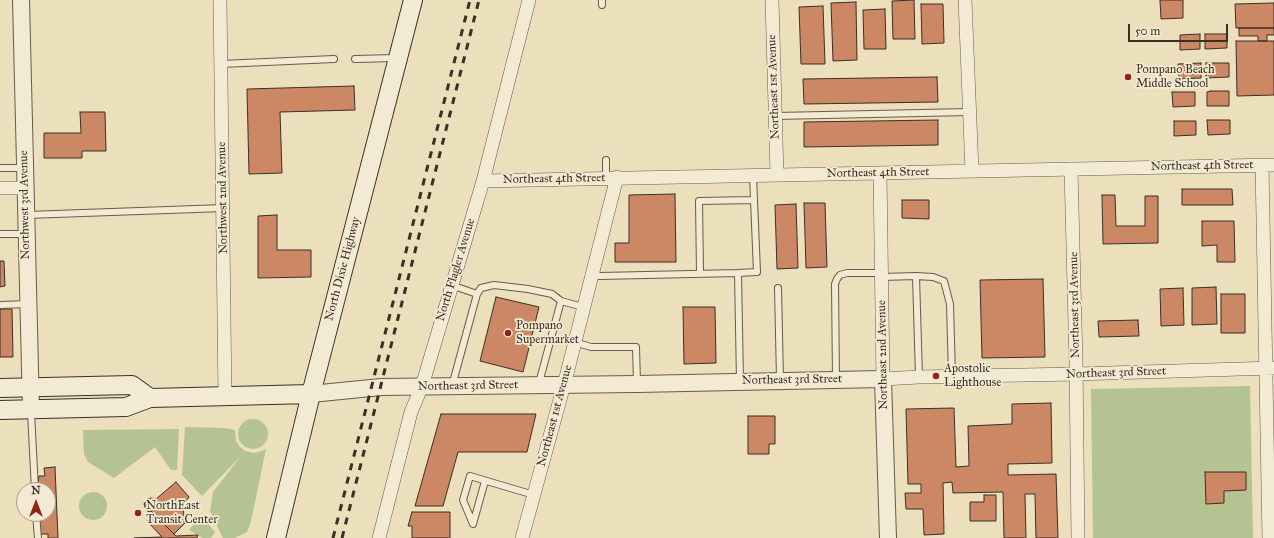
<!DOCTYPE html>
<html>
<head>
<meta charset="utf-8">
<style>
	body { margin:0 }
	#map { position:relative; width:1274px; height:538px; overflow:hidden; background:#ecdfbb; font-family:"IM FELL Great Primer",serif }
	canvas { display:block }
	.north { position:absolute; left:16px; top:482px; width:40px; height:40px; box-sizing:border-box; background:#f3ead3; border:1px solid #a99f8e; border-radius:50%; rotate:0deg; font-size:11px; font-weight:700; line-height:16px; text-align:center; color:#3b2f27 }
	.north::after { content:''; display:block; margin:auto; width:14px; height:18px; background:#8f2418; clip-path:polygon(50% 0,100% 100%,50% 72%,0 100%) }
	.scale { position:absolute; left:1128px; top:24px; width:100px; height:18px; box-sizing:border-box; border:2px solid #3b2f27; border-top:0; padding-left:5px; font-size:12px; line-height:14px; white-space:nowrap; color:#3b2f27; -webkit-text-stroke:3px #f3ead3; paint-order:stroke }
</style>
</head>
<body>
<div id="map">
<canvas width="1274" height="538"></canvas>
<div class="north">N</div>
<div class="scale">50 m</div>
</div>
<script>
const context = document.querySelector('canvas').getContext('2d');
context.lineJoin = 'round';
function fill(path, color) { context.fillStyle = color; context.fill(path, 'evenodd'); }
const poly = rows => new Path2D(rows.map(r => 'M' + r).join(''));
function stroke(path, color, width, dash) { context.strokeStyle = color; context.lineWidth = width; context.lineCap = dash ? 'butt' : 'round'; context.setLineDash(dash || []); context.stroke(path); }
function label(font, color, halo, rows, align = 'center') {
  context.font = font + ' "IM FELL Great Primer",serif'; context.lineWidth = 3.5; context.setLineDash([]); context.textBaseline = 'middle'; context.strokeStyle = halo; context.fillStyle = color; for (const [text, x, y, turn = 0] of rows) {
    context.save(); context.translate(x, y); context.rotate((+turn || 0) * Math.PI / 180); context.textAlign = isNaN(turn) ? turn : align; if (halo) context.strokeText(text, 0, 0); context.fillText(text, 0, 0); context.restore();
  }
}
fill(poly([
	[1250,386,1253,538,1093,538,1091,389],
	'238 434a15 15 0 1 1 30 0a15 15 0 1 1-30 0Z',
	[185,427,225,428,235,430,236,441,239,446,245,451,254,453,262,451,266,449,251,521,247,532,234,538,223,538,210,511,213,492,241,456,202,496,182,475],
	[179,429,177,470,171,470,155,447,114,478,88,462,84,454,83,430],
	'79 506a14 14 0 1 1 28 0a14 14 0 1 1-28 0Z',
	[204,519,215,532,211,538,203,538,189,530,196,522]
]), '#b5c292');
const building = poly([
	[914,0,915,39,893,39,892,1,914,0],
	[1160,0,1183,0,1183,18,1161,19,1160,0],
	[856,2,857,60,833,61,831,3,856,2],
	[1274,3,1274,28,1236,28,1235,4,1274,3],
	[921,4,943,4,944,43,922,44,921,4],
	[823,6,825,64,801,64,799,7,823,6],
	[885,9,886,49,864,49,863,10,885,9],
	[1239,28,1274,28,1274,35,1267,35,1267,41,1258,41,1258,36,1239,36,1239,28],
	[1200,34,1200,49,1180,50,1180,35,1200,34],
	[1205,34,1227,34,1227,48,1205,49,1205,34],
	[1236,41,1274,41,1274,95,1237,96,1236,41],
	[1201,63,1201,78,1179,79,1178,64,1201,63],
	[1206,63,1229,63,1229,77,1206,78,1206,63],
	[937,77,938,102,804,104,803,79,937,77],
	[354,86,355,110,280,112,282,173,249,174,247,89,354,86],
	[1211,91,1229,91,1229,106,1207,106,1207,92,1211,91],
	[1172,92,1195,92,1195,106,1173,107,1172,92],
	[80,112,105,112,106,151,82,151,82,158,44,158,44,133,81,133,80,112],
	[938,120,938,145,804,147,804,122,938,120],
	[1207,120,1230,120,1230,134,1208,135,1207,120],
	[1174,121,1196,121,1196,135,1174,136,1174,121],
	[1182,189,1232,189,1233,205,1182,205,1182,189],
	[675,194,676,262,615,262,615,243,629,243,629,195,675,194],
	[1102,195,1115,195,1116,226,1145,226,1145,196,1158,196,1158,243,1103,244,1102,195],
	[902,200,929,200,929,219,902,218,902,200],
	[804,203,825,203,827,267,806,268,804,203],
	[796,204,798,268,777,269,775,205,796,204],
	[277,215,277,250,311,250,311,277,258,278,258,216,277,215],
	[1202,221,1234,221,1235,262,1217,262,1217,245,1202,246,1202,221],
	[0,261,4,261,5,286,0,287,0,261],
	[1043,279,1045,357,982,358,980,280,1043,279],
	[1216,287,1217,324,1192,325,1192,288,1216,287],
	[1183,288,1184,325,1161,326,1160,289,1183,288],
	[1221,294,1245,294,1245,333,1221,333,1221,294],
	[496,297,539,307,523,372,480,361,496,297],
	[683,307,715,307,716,363,684,364,683,307],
	[0,309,12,309,13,357,0,357,0,309],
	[1138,320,1139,336,1099,337,1098,321,1138,320],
	[1051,403,1052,463,1008,464,1008,475,1056,474,1058,538,1036,538,1035,494,1025,494,1026,538,1004,538,1003,492,953,493,952,482,943,483,944,534,924,535,923,509,906,509,905,493,921,493,921,484,908,484,906,409,954,408,956,467,969,466,968,426,1012,424,1012,404,1051,403],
	[441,414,536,414,527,452,458,452,443,506,415,506,441,414],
	[748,416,775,416,775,444,769,444,769,454,748,454,748,416],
	[55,467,58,538,48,538,48,534,40,534,39,515,48,514,48,490,36,490,39,476,45,476,44,468,55,467],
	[1205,472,1246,472,1246,490,1224,491,1224,503,1206,504,1205,472],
	[176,482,189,497,185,502,183,507,184,516,187,521,174,534,151,511,149,512,146,510,144,504,147,499,151,498,156,499,176,482],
	[984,495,996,495,996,521,970,521,970,502,984,502,984,495],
	[412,512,450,512,450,538,412,538,412,526,408,526,412,512],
	[155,515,176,536,198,535,197,538,134,538,162,537,147,521,155,515]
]);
fill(building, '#cc8764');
stroke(building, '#3b2f27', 1);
const service = poly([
	[602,0,602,5],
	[355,59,396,58],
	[221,64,334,59],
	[775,116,970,112],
	[606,160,606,178],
	[0,168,24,168],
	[753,175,754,200],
	[27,215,224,208],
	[0,234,26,234],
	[700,273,699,201,754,200,757,272,738,273],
	[592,274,600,276,738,273,740,381],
	[916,276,919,377],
	[882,277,916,276,933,277,944,281,950,304,952,376],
	[451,285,477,294,452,386],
	[778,288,780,380],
	[477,294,481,288,494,285,528,289,552,294,561,301],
	[0,305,28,304],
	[574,342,591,347,636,347,637,383],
	[836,379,835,284,837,279,840,275,847,273,881,273],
	[539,383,561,301,583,307],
	[31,412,35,490],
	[485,481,473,524,463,500,470,476,534,495],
	[36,514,38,538]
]);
const minor = poly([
	[220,0,225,397],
	[772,0,777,175],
	[965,0,972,171],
	[1262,165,1269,538],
	[1071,169,1076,362,1078,538],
	[880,173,883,379,919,377,1076,374,1274,368],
	[483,181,1274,165],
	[0,188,25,188],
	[379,538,411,412,422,386,483,181,529,0],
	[522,538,564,385,617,177]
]);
const tertiary = poly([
	[21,0,31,409],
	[311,394,381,387,637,384,883,379,888,538]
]);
const secondary = poly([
	[0,388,132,385,150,398],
	[0,410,126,407,150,398,311,394],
	[276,538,311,394,413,0]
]);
stroke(service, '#675b4c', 8);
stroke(minor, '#675b4c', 14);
stroke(tertiary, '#675b4c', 18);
stroke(secondary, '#3b2f27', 20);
stroke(service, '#f3ead3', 6);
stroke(minor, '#f3ead3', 13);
stroke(tertiary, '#f3ead3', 16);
stroke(secondary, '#f3ead3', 18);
stroke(poly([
	[333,538,470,0],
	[342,538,479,0]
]), '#3b2f27', 3, [7, 7]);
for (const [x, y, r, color] of [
	[1128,77,4,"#8f2418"],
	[508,333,4,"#8f2418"],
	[936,376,4,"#8f2418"],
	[138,513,4,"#8f2418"]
]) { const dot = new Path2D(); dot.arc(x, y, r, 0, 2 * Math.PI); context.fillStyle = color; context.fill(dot); stroke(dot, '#f3ead3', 1.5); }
label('12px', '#3b2f27', '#f3ead3', [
	["Pompano Beach",1136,70],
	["Middle School",1136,84],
	["Pompano",516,326],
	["Supermarket",516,340],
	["Apostolic",944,369],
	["Lighthouse",944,383],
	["NorthEast",146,506],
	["Transit Center",146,520]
], 'left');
label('12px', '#3b2f27', '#f3ead3', [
	["Northeast 1st Avenue",774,87,-92],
	["Northeast 4th Street",1202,166,-1],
	["Northeast 4th Street",878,173,-1],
	["Northeast 4th Street",554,179,-1],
	["Northwest 2nd Avenue",223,198,-91],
	["Northwest 3rd Avenue",25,205,-91],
	["North Dixie Highway",343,269,-75],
	["North Flagler Avenue",456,270,-73],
	["Northeast 3rd Avenue",1075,305,-91],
	["Northeast 2nd Avenue",883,355,-91],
	["Northeast 3rd Street",1116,373,-2],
	["Northeast 3rd Street",792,380,-1],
	["Northeast 3rd Street",468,386,-1],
	["Northeast 1st Avenue",555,416,-75]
]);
</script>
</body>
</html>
